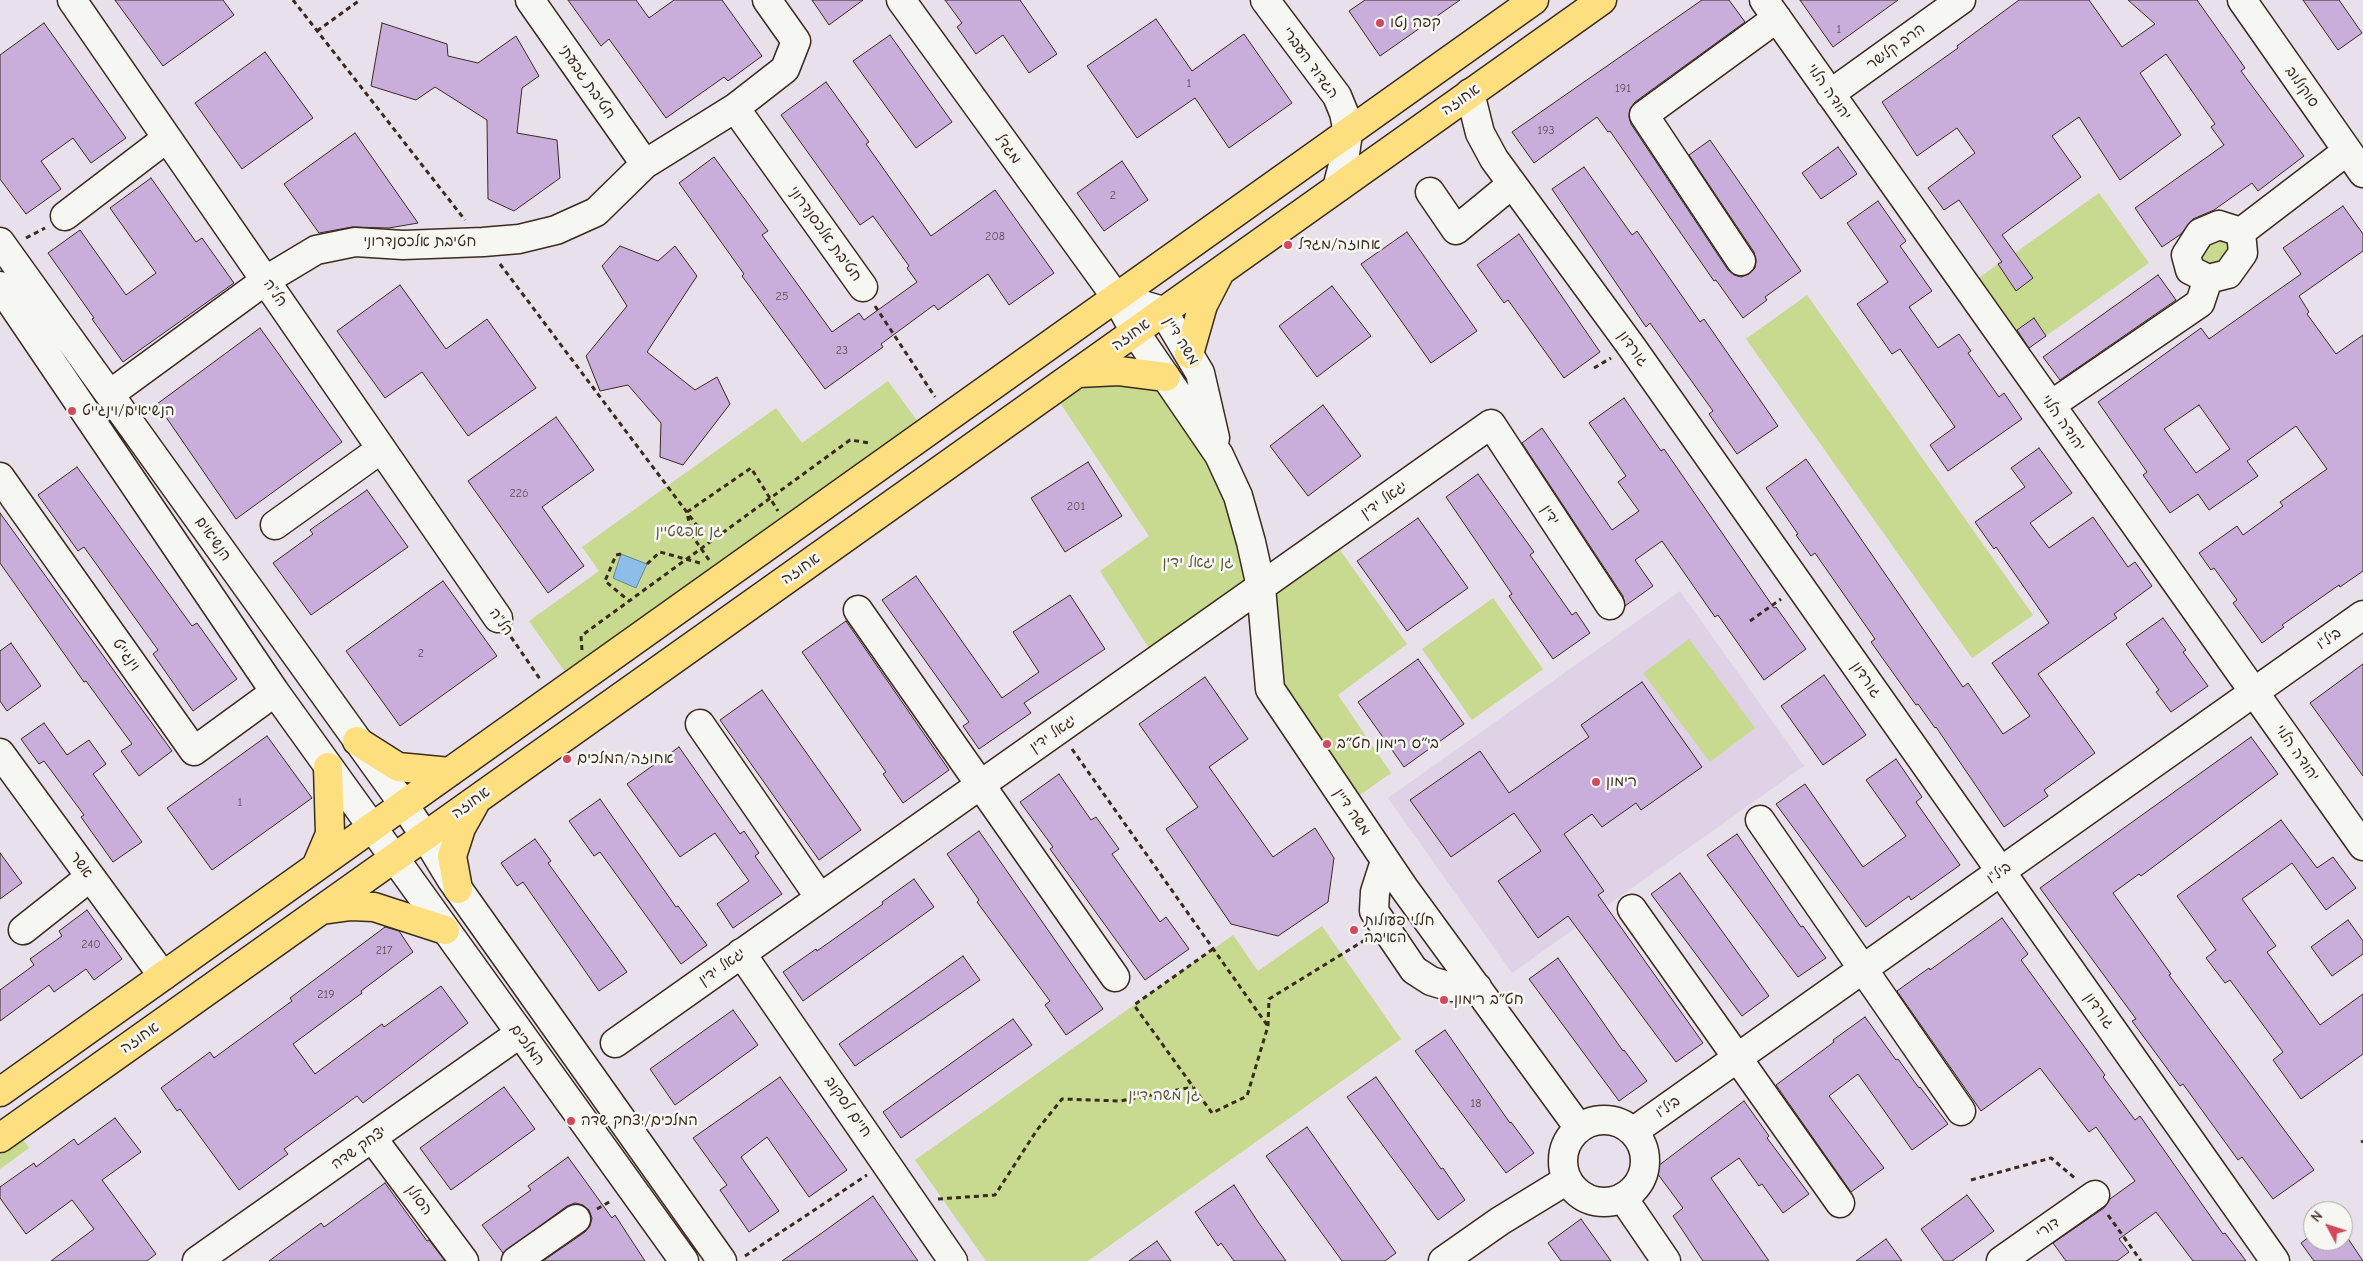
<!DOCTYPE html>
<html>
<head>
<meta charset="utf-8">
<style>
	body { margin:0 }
	#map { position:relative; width:2363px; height:1261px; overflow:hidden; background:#e8e0eb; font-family:"Comic Neue",sans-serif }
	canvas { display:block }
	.north { position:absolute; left:2303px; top:1201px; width:50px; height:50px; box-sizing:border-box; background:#f6f6f2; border:1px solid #aba49d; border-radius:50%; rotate:310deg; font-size:14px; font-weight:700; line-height:20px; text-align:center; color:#3b2a1e }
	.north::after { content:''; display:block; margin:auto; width:18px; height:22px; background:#d1495b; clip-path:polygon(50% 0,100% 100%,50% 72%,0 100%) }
</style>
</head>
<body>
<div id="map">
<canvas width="2363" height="1261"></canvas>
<div class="north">N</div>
</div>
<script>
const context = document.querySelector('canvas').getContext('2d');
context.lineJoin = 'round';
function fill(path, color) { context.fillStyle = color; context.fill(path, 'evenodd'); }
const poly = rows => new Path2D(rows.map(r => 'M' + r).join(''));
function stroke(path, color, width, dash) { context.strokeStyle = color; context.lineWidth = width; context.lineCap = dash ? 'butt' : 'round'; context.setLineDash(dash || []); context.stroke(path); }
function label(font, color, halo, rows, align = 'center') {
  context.font = font + ' "Comic Neue","Playpen Sans Hebrew",sans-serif'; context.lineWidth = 5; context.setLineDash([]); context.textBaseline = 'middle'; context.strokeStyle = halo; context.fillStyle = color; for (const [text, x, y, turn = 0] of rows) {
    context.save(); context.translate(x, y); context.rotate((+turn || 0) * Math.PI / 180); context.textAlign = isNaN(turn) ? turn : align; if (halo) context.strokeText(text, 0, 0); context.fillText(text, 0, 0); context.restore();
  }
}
fill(poly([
	[1680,591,1804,766,1512,973,1388,798]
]), '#dfd1e6');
fill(poly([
	[2099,193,2149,263,2046,336,2034,318,2013,333,1976,280,1998,264,2017,290,2033,278,2015,253],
	[2226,239,2231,244,2230,253,2217,266,2206,265,2201,258,2207,248,2216,241],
	[1807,295,2033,615,1972,658,1746,339],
	[1078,373,1166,377,1226,470,1261,587,1157,661,1100,571,1149,536,1052,391],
	[888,381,921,426,570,679,529,621,599,571,582,547,776,408,802,443],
	[1340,550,1407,644,1338,695,1391,773,1357,797,1282,685,1274,594],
	[1493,598,1543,669,1472,720,1422,649],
	[1689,639,1755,728,1710,762,1643,673],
	[1322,926,1401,1039,1088,1261,986,1261,915,1160,1233,935,1258,971],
	[22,1138,29,1148,0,1169,0,1154]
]), '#c7da8f');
const water = poly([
	[621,554,647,564,636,588,613,578,621,554]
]);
fill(water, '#8dbee9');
stroke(water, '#6c8398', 1);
const building = poly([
	[115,0,223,0,234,15,163,66,115,0],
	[568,0,636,0,649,18,674,0,722,0,762,56,728,81,724,77,666,118,609,39,601,46,568,0],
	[812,0,863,0,829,25,812,0],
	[945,0,1020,0,1057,54,1029,73,1003,35,976,54,957,27,962,23,945,0],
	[1365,0,1460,0,1380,56,1349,11,1365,0],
	[1702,0,1729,0,1745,22,1635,102,1630,109,1629,117,1631,124,1728,270,1734,275,1741,277,1749,274,1755,268,1756,260,1754,252,1689,155,1710,140,1801,271,1765,297,1767,300,1743,318,1716,280,1714,281,1610,131,1608,132,1597,117,1534,163,1512,132,1702,0],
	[1800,0,1898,0,1833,47,1800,0],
	[2019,0,2089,0,2122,47,2155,24,2128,0,2197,0,2245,68,2241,71,2304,156,2258,191,2252,183,2214,210,2193,219,2181,234,2162,247,2135,208,2224,145,2211,127,2215,124,2166,54,2140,73,2181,135,2120,180,2079,117,2052,136,2081,177,2002,235,2033,278,2016,291,1998,264,2002,262,1959,200,1944,210,1928,188,1975,153,1957,128,1917,156,1882,102,1958,48,1957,46,2019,0],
	[2303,0,2339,0,2362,33,2338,50,2303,0],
	[1156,19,1192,71,1244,34,1292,103,1229,148,1195,98,1137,138,1087,66,1156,19],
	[44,23,126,138,91,163,73,138,41,161,61,189,26,214,0,179,0,55,44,23],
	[382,23,447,44,448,56,478,63,516,36,539,76,522,88,517,133,557,140,560,178,514,211,488,199,487,120,435,87,416,100,371,86,382,23],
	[890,35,952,122,916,148,853,61,890,35],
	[265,52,313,118,242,169,195,103,265,52],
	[826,82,869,142,866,144,931,236,995,190,1054,273,1009,305,988,274,938,310,934,305,881,344,883,347,825,389,742,276,744,274,679,183,714,157,768,231,762,235,832,332,859,313,864,320,917,282,907,268,909,266,873,216,860,225,781,115,826,82],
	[355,133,418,223,389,228,352,227,319,233,284,184,355,133],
	[1838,147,1857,174,1821,199,1802,173,1838,147],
	[1122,161,1148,200,1104,231,1077,193,1122,161],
	[1584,167,1632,235,1637,231,1700,322,1704,319,1778,426,1737,454,1709,414,1713,411,1650,323,1646,327,1552,189,1584,167],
	[151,178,196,242,202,238,234,283,123,362,92,319,94,318,48,253,80,230,126,295,156,273,110,208,151,178],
	[1878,201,1906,241,1900,246,1932,291,1909,307,1938,348,1959,334,1971,351,1968,353,1999,397,2004,393,2022,419,1948,471,1930,445,1955,427,1900,349,1892,354,1857,304,1888,282,1847,223,1878,201],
	[2343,206,2363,234,2363,251,2299,296,2309,312,2307,314,2336,354,2363,335,2363,571,2340,587,2339,585,2282,625,2284,627,2262,643,2233,603,2237,600,2214,568,2211,570,2199,553,2237,526,2243,535,2283,506,2280,502,2327,469,2296,426,2247,461,2258,476,2209,510,2198,494,2170,513,2143,475,2147,472,2098,402,2201,328,2209,339,2301,274,2283,248,2343,206],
	[2199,405,2230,449,2196,473,2164,429,2199,405],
	[1407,232,1477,331,1431,363,1361,264,1407,232],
	[1519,234,1600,352,1564,378,1508,300,1504,303,1477,265,1519,234],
	[620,246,658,261,675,246,697,276,647,352,695,390,717,377,730,404,683,465,660,457,661,423,628,385,600,391,586,356,627,306,602,266,620,246],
	[2158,275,2176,300,2060,380,2043,357,2158,275],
	[400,285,446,349,487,319,536,388,468,436,422,372,385,398,337,331,400,285],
	[1332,286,1371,336,1317,377,1279,326,1332,286],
	[2034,318,2046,336,2029,348,2017,330,2034,318],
	[260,328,342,442,236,519,157,404,260,328],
	[1624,398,1661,451,1664,449,1774,608,1776,607,1806,649,1764,680,1718,615,1715,617,1662,541,1635,560,1653,586,1625,606,1623,596,1522,443,1542,428,1612,530,1639,511,1618,482,1626,476,1589,423,1624,398],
	[1323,405,1361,456,1308,496,1270,446,1323,405],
	[556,417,594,470,542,507,584,566,548,593,468,481,556,417],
	[2039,448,2072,493,2030,523,2049,548,2093,517,2128,567,2135,562,2152,586,2114,614,2117,618,2038,674,2095,753,2044,790,2048,796,2004,827,1936,727,1935,728,1918,704,1916,705,1871,642,1875,639,1815,553,1811,556,1796,535,1798,534,1766,488,1806,459,1963,687,1968,683,2003,734,2030,716,1992,663,2049,623,1996,547,1994,549,1975,522,2025,487,2011,468,2039,448],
	[1088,462,1122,516,1065,552,1031,498,1088,462],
	[77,467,192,626,197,623,237,679,193,711,153,654,158,650,84,547,78,551,38,495,77,467],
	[1478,474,1534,552,1530,555,1572,615,1576,612,1590,633,1553,659,1509,596,1512,594,1446,497,1478,474],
	[367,490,408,547,311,615,273,563,313,534,310,530,367,490],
	[0,513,172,751,139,776,121,751,132,744,86,681,84,682,0,563,0,513],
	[1418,518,1468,588,1407,631,1357,561,1418,518],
	[916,576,1002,698,1039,672,1013,632,1070,595,1105,649,1024,703,1031,713,979,749,963,726,969,722,882,600,916,576],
	[443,581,497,656,400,726,346,651,443,581],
	[2163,618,2186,650,2183,652,2208,686,2171,712,2156,692,2159,690,2126,644,2163,618],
	[846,621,949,770,903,803,883,774,886,772,802,652,846,621],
	[11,643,41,686,7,711,0,701,0,651,11,643],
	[1418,659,1464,724,1404,767,1358,702,1418,659],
	[2363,664,2363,776,2310,703,2363,664],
	[1824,675,1866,735,1823,765,1781,706,1824,675],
	[1205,677,1248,739,1209,767,1273,857,1315,828,1334,858,1328,902,1278,936,1231,924,1166,829,1198,807,1139,724,1205,677],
	[1642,682,1702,767,1641,810,1636,803,1602,827,1592,814,1564,834,1604,891,1598,895,1703,1043,1676,1062,1568,916,1538,938,1498,881,1541,851,1514,813,1451,857,1410,800,1480,751,1509,793,1589,737,1581,725,1642,682],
	[762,690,861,830,819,860,720,720,762,690],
	[44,723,67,755,89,740,106,764,93,774,142,842,113,862,81,817,84,815,44,761,39,764,21,739,44,723],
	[267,736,312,798,212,870,167,808,267,736],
	[2251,737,2278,774,2141,876,2139,874,2113,893,2171,974,2169,975,2314,1170,2273,1199,2242,1157,2238,1160,2183,1084,2180,1086,2132,1021,2136,1019,2040,888,2251,737],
	[679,747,740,834,744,831,759,853,755,856,782,894,733,928,717,904,749,881,715,833,680,857,627,784,679,747],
	[1896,759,1922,797,1916,802,1960,865,1911,900,1909,896,1866,927,1776,804,1805,784,1863,867,1906,836,1866,780,1896,759],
	[1059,774,1091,820,1096,817,1119,849,1112,854,1160,922,1166,917,1189,949,1145,980,1050,849,1053,847,1020,802,1059,774],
	[600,799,676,907,678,906,707,945,681,964,600,852,594,856,569,821,600,799],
	[2281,820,2317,868,2333,857,2356,888,2326,910,2292,863,2242,899,2276,946,2267,952,2320,1025,2363,994,2363,1054,2301,1099,2273,1060,2283,1052,2230,980,2225,983,2206,958,2216,950,2177,896,2281,820],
	[979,831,1103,1009,1066,1035,1045,1005,1050,1001,977,902,979,900,947,854,979,831],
	[1737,834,1801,927,1803,926,1826,958,1798,977,1707,855,1737,834],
	[535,839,551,861,548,863,627,972,599,991,523,882,517,886,501,863,535,839],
	[0,853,22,883,0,899,0,853],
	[1680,873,1769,996,1742,1016,1651,894,1680,873],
	[914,879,934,907,803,1001,783,972,816,949,817,951,883,904,882,902,914,879],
	[87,910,122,959,94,980,86,969,54,992,49,985,0,1021,0,990,34,965,30,959,62,936,59,931,87,910],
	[2002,918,2028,954,2021,960,2105,1075,2103,1077,2135,1120,2140,1116,2223,1234,2225,1233,2246,1261,2193,1261,2156,1212,2119,1239,2129,1252,2117,1261,2066,1261,2053,1243,2104,1208,2110,1199,2135,1181,2096,1127,2089,1132,2040,1068,1981,1111,1897,991,1929,968,1930,970,2002,918],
	[2348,920,2363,941,2363,954,2332,976,2311,947,2348,920],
	[385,927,399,931,413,952,361,991,362,993,293,1044,315,1074,382,1024,384,1027,441,986,468,1023,363,1103,357,1096,284,1149,288,1154,239,1190,180,1109,177,1111,161,1088,210,1052,214,1058,292,1001,290,998,385,927],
	[963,956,980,980,855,1066,839,1044,963,956],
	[1558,958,1623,1051,1624,1050,1647,1081,1619,1101,1529,979,1558,958],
	[733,1010,758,1045,675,1105,650,1069,733,1010],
	[1865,1017,1896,1060,1898,1059,1919,1088,1920,1087,1948,1124,1912,1150,1858,1074,1829,1096,1884,1168,1851,1192,1776,1085,1834,1042,1833,1040,1865,1017],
	[1013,1019,1032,1045,901,1138,883,1112,1013,1019],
	[1445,1030,1510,1123,1511,1122,1534,1153,1506,1173,1415,1051,1445,1030],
	[780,1077,847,1170,809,1197,767,1137,741,1157,779,1211,749,1232,720,1190,727,1185,693,1138,780,1077],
	[1376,1077,1441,1169,1443,1168,1465,1200,1438,1220,1347,1097,1376,1077],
	[504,1087,535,1129,451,1190,420,1148,504,1087],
	[1744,1101,1769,1136,1767,1138,1809,1194,1783,1213,1762,1184,1759,1186,1739,1158,1711,1178,1769,1261,1703,1261,1673,1216,1683,1208,1654,1169,1744,1101],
	[115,1118,141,1152,102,1180,156,1254,147,1261,51,1261,94,1229,72,1200,26,1234,0,1198,0,1187,34,1163,36,1167,74,1139,78,1145,115,1118],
	[1307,1127,1396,1253,1385,1261,1342,1261,1266,1156,1307,1127],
	[568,1157,612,1218,615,1215,645,1261,543,1261,585,1232,590,1226,592,1218,589,1210,583,1205,575,1203,567,1206,503,1253,482,1225,531,1190,528,1186,568,1157],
	[385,1183,427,1241,429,1240,445,1261,269,1261,321,1223,324,1227,385,1183],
	[1234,1185,1256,1219,1286,1261,1234,1261,1221,1243,1218,1246,1195,1212,1234,1185],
	[1967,1195,1994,1231,1952,1261,1944,1261,1921,1229,1967,1195],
	[873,1196,918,1261,782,1261,819,1235,873,1196],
	[1581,1219,1611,1261,1561,1261,1548,1243,1581,1219],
	[2343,1231,2363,1261,2314,1261,2301,1243,2313,1234,2313,1241,2343,1241,2343,1231],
	[1886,1239,1902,1261,1856,1261,1886,1239],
	[1157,1241,1171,1261,1129,1261,1157,1241]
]);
fill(building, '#c9aedc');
stroke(building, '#3b2a1e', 1);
const minor = poly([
	[72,0,498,618],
	[530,0,645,164],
	[901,0,1116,297,1135,332,1219,455,1238,496,1251,542,1261,587,1270,689,1404,888,1579,1128],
	[1265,0,1337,96,1344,113,1348,133,1344,161,1337,188],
	[1764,0,2363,846],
	[2242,0,2363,173],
	[1470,93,1480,133,1494,159,1631,346,2275,1261],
	[1830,94,1961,0],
	[735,108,863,287],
	[1430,192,1456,230,1512,184],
	[65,216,167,138],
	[2219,225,2241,232,2243,253,2228,274,2208,279,2190,270,2186,255,2200,233,2219,225],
	[2241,232,2347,151],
	[0,242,404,805,425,836,451,879,722,1261],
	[1741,261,1644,115,1777,18],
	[0,286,275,692,684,1261],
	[1116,297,1163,311,1200,373,1215,438],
	[110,394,266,280,316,250,355,242,403,245,483,242,519,239,556,230,596,212,645,164,735,108,785,69,796,41,767,0],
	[2051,405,2200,303,2208,279],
	[0,477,194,751,275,692],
	[275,525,381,449],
	[858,610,1115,977],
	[700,724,820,898],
	[0,753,163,976],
	[1760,820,1961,1111],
	[1385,861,1375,892,1374,911,1414,970,1431,981,1451,987,1477,987],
	[1632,909,1840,1203],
	[23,930,90,877],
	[741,953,953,1261],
	[615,1043,1491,424,1610,605],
	'1563 1161a41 41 0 1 1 82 0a41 41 0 1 1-82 0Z',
	[1634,1131,2363,615],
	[373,1139,464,1261],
	[1623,1198,1666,1261],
	[197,1261,519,1034],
	[516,1261,576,1219],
	[1443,1261,1500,1221,1567,1180],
	[2001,1261,2095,1195]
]);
const major = poly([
	[1189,354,1203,305,1219,274],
	[1078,373,1119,371,1166,377],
	[357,741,398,767,450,772],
	[316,867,330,834,328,767],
	[458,889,452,856,461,828,475,803],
	[322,910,351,906,374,907,445,930],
	[0,1092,1534,0],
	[0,1138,1602,0]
]);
stroke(minor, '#3b2a1e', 31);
stroke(major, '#3b2a1e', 31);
stroke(poly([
	[293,0,465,220],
	[317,31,360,0],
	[26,238,45,228],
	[500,264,701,531],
	[875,306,935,397],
	[1594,368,1611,358],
	[621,554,616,555,605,581,629,601],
	[709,560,691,534,687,512,751,468,778,511],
	[647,564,660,552,700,563],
	[1750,621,1781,599],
	[511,637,540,679],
	[582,650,581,636,850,440,870,443],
	[1072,749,1267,1025],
	[1213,949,1134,1005,1212,1113,1247,1096,1268,1026,1269,999,1365,940],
	[2361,1142,2363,1141],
	[1971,1180,2051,1158,2076,1179],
	[938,1199,995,1195,1037,1130,1062,1099,1120,1101,1193,1087],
	[597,1209,611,1201],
	[2108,1215,2141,1261],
	[745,1256,867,1175]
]), '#3b2a1e', 3, [5, 4]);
stroke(minor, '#f6f6f2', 28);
stroke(major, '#fedf80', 28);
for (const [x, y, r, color] of [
	[1380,23,5,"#d1495b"],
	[1288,245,5,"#d1495b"],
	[72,411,5,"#d1495b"],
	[1327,744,5,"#d1495b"],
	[567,759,5,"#d1495b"],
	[1596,782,5,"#d1495b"],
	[1354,930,5,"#d1495b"],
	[1444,1000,5,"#d1495b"],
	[571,1121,5,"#d1495b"]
]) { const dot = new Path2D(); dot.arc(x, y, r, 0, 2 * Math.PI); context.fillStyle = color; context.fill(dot); stroke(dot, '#f6f6f2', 2); }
label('12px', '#5e4b4e', null, [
	["1",1839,30],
	["1",1189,84],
	["191",1623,89],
	["193",1546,131],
	["2",1113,196],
	["208",995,237],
	["25",782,297],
	["23",842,351],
	["226",519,494],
	["201",1076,507],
	["2",421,654],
	["1",240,803],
	["240",91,945],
	["217",384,951],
	["219",326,995],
	["18",1476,1104]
]);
label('15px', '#3b2a1e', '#f6f6f2', [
	["קפה נטו",1390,23],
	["אחוזה/מגדל",1298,245],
	["הנשיאים/וינגייט",82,411],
	["בי״ס רימון חט״ב",1337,744],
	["אחוזה/המלכים",577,759],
	["רימון",1606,782],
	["חללי פעולות",1364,921],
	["האיבה",1364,938],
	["חט״ב רימון",1454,1000],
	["המלכים/יצחק שדה",581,1121]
], 'left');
label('15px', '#3b2a1e', '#f6f6f2', [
	["הרב קלישר",1896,47,-36],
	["הגדוד העברי",1310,63,54],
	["חטיבת גבעתי",587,82,55],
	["סוקולוב",2302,87,55],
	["יהודה הלוי",1829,92,55],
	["אחוזה",1461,100,-35],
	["מגדל",1008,149,54],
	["חטיבת אלכסנדרוני",825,234,54],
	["חטיבת אלכסנדרוני",420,242],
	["הל\"ה",275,293,56],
	["אחוזה",1131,335,-36],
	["משה דיין",1181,341,59],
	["גורדון",1633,349,54],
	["יהודה הלוי",2063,423,55],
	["יגאל ידין",1384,500,-35],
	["ידין",1550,515,57],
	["הנשיאים",213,539,55],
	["אחוזה",801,569,-35],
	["הל\"ה",501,622,55],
	["ביל\"ו",2329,639,-35],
	["וינגייט",126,655,55],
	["גורדון",1866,680,55],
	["יגאל ידין",1053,734,-35],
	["יהודה הלוי",2297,753,55],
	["אחוזה",471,803,-36],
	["משה דיין",1352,812,56],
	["אשר",81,865,54],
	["ביל\"ו",1999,873,-35],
	["יגאל ידין",722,967,-35],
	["גורדון",2099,1011,55],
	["אחוזה",140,1038,-35],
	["המלכים",527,1045,54],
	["חיים לסקוב",848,1107,55],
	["ביל\"ו",1668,1107,-35],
	["יצחק שדה",359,1148,-35],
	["הסולן",419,1200,54],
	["דורי",2048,1228,-35]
]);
label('15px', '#5e563a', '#f6f6f2', [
	["גן אפשטיין",689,532],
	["גן יגאל ידין",1198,563],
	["גן משה דיין",1164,1096]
]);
</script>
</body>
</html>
